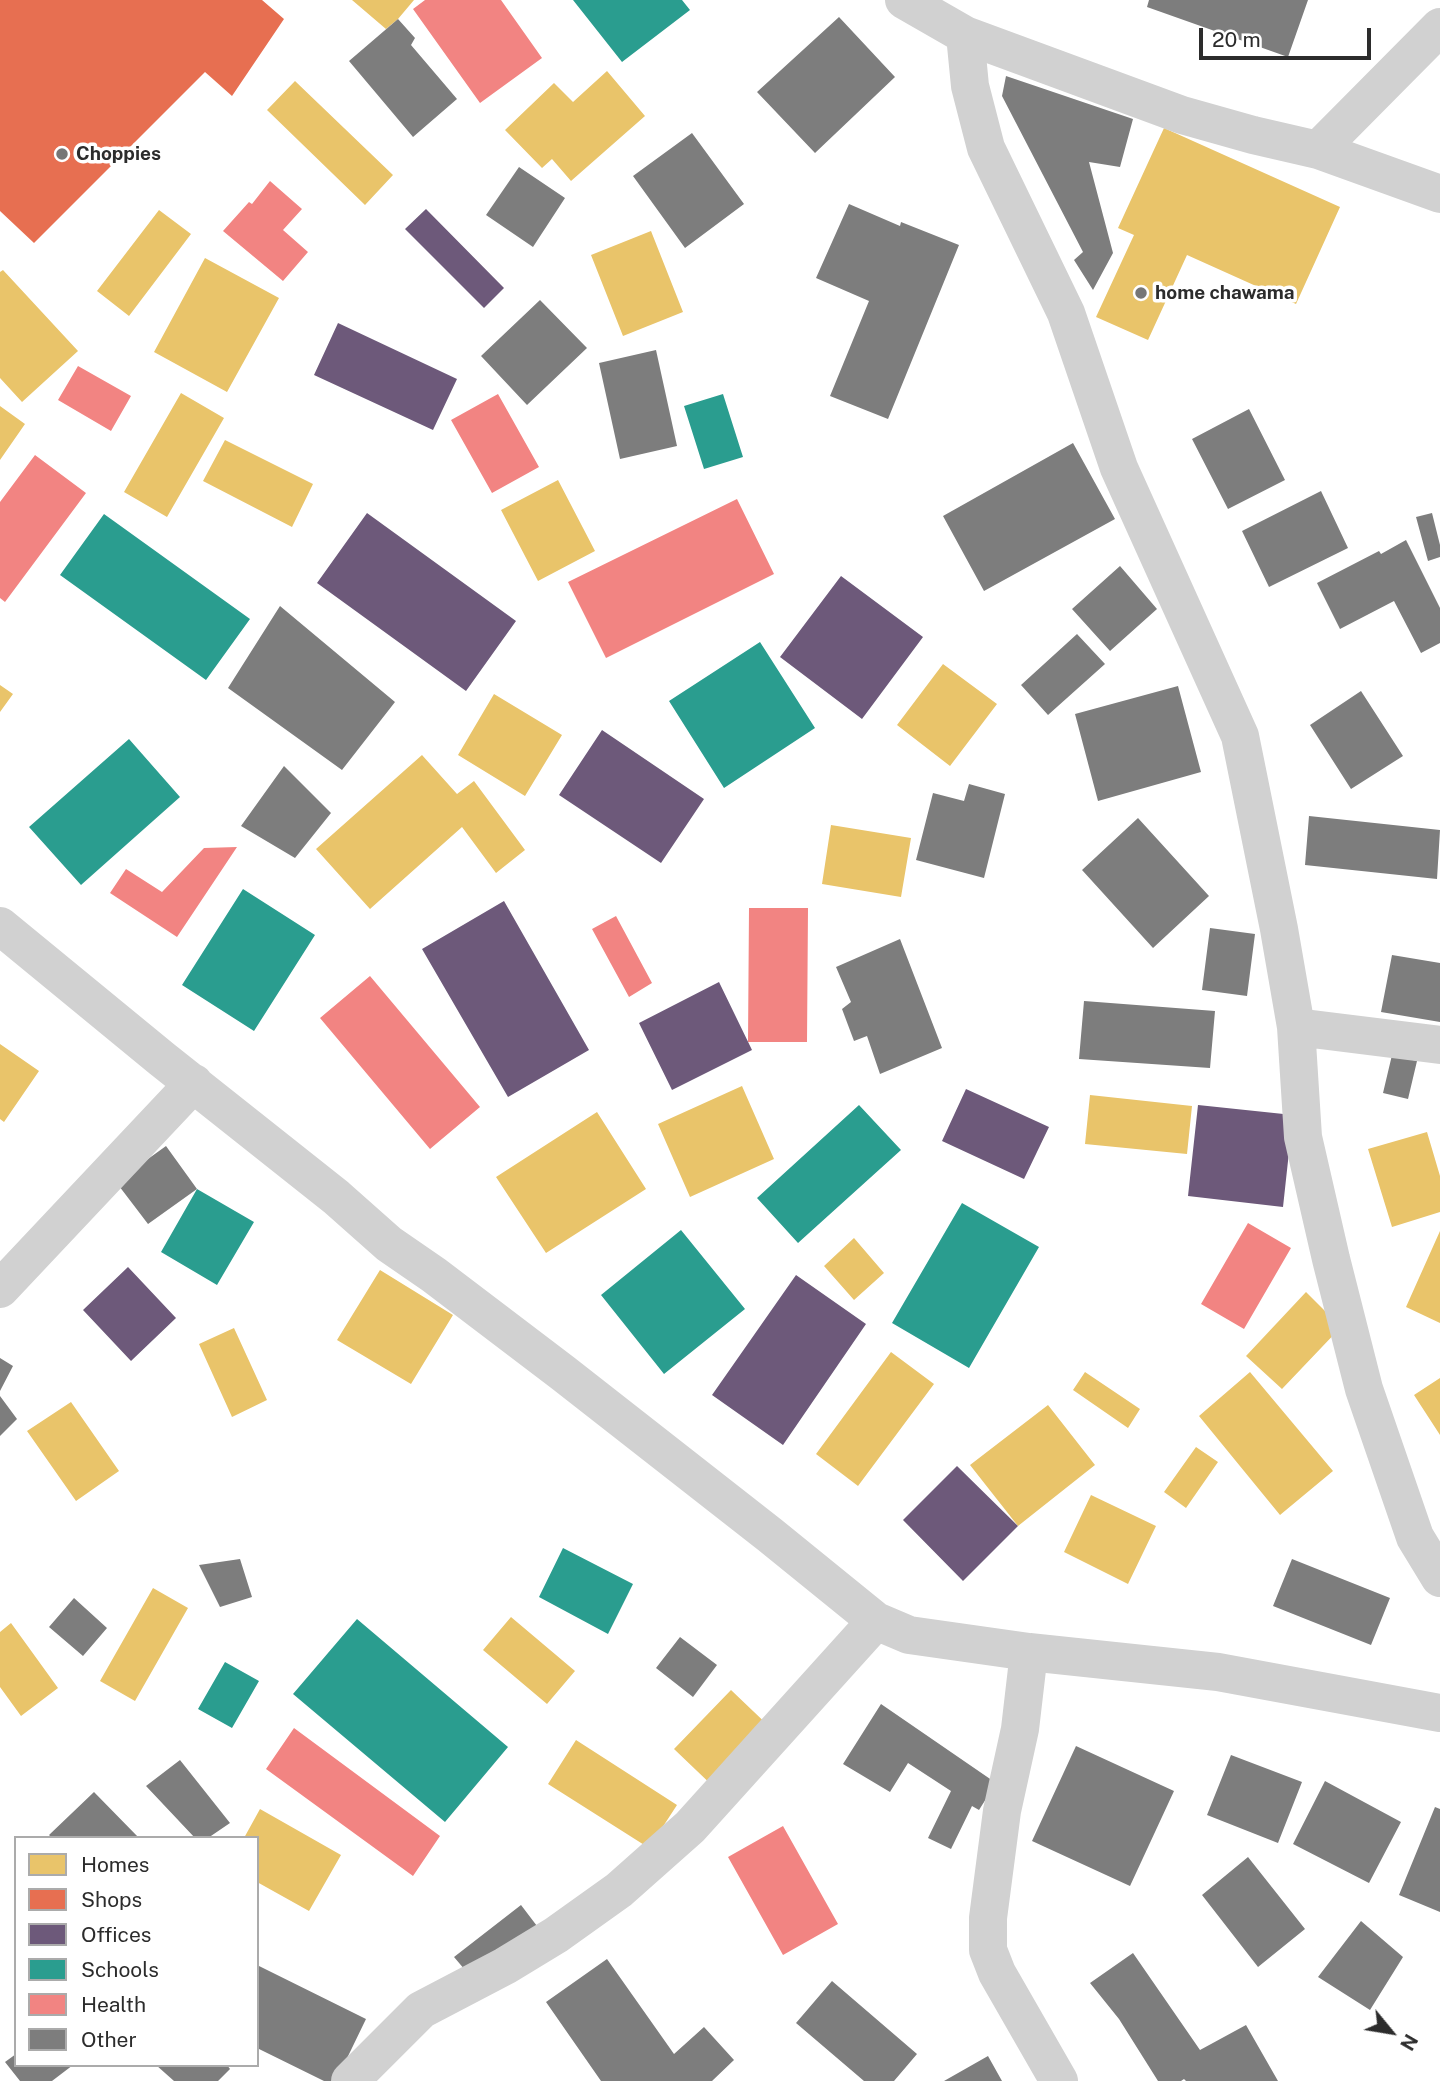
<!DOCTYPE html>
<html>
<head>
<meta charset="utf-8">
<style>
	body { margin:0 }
	#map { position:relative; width:1440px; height:2081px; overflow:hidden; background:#fff; font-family:"Public Sans",sans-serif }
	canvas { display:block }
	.legend { position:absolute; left:14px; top:1836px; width:245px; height:231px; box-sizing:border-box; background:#fff; border:2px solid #ababab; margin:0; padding:9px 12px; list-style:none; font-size:21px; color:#2c2c2c }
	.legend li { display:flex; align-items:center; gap:14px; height:35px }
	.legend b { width:35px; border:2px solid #ababab }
	.north { position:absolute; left:1356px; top:1997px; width:70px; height:70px; -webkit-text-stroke:5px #fff; paint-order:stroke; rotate:120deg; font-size:19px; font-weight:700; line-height:28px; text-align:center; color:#2c2c2c }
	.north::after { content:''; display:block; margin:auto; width:24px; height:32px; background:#2c2c2c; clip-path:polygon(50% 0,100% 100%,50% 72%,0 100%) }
	.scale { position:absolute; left:1199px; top:28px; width:172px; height:32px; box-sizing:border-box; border:4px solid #2c2c2c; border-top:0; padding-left:9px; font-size:21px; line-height:24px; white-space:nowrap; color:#2c2c2c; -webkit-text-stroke:5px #fff; paint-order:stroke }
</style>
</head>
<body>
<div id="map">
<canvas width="1440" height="2081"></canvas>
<ul class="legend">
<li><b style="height:19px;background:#e9c46a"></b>Homes</li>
<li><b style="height:19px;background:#e76f51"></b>Shops</li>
<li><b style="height:19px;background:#6d597a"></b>Offices</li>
<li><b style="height:19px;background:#2a9d8f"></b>Schools</li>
<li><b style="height:19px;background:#f28482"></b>Health</li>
<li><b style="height:19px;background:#7d7d7d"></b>Other</li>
</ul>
<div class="north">N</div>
<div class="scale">20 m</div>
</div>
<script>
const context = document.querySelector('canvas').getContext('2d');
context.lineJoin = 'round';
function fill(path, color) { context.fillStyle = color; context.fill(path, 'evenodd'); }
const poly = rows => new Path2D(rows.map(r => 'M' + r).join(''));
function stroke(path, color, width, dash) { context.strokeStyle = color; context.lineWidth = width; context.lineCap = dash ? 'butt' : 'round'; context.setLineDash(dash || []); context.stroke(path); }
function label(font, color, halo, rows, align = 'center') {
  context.font = font + ' "Public Sans",sans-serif'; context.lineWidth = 7; context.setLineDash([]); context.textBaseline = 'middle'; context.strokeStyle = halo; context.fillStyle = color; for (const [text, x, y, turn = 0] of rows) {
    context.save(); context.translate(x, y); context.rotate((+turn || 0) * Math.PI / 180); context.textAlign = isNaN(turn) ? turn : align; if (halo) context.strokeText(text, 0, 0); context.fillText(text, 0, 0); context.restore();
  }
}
fill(poly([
	[352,0,414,0,398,19,386,29],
	[607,71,645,116,571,181,552,159,542,168,505,130,554,83,573,102],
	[295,81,393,175,365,205,267,110],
	[1164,128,1340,207,1296,304,1187,255,1148,340,1096,317,1134,235,1118,228],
	[159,210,191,234,129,316,97,291],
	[651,231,683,312,623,336,591,255],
	[205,258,279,298,227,392,154,352],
	[3,270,78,351,22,402,0,378,0,272],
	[181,393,224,418,167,517,124,492],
	[0,406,25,424,0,460],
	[225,440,313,484,292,527,203,481],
	[558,480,595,551,538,581,501,510],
	[943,664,997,704,950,766,897,725],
	[0,685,13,694,0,712],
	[494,694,562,735,525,796,458,755],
	[422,755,457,794,474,781,525,850,496,873,462,827,370,909,316,849],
	[831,825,911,838,901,897,822,884],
	[0,1044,39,1071,4,1122,0,1119],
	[742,1086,774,1159,690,1197,658,1124],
	[1090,1095,1192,1106,1187,1154,1085,1144],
	[597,1112,646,1189,546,1253,496,1177],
	[1427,1132,1440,1176,1440,1212,1392,1227,1368,1149],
	[1440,1231,1440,1323,1406,1307],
	[854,1238,884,1273,854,1300,824,1266],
	[380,1270,453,1315,411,1384,337,1340],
	[1306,1292,1341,1327,1282,1389,1246,1356],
	[234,1328,267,1400,232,1417,199,1344],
	[891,1352,934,1384,858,1486,816,1454],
	[1085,1372,1140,1409,1128,1428,1073,1390],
	[1250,1372,1333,1471,1280,1515,1199,1416],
	[1440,1378,1440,1435,1414,1395],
	[71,1402,119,1471,76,1501,27,1431],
	[1048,1405,1095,1465,1018,1526,970,1465],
	[1196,1447,1218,1462,1186,1508,1164,1492],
	[1091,1495,1156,1526,1128,1584,1064,1552],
	[153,1588,188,1608,135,1701,100,1681],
	[511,1617,575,1671,547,1704,483,1650],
	[11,1623,58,1688,21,1716,0,1687,0,1632],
	[731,1690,775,1732,719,1792,674,1749],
	[576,1740,677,1805,649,1848,548,1784],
	[260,1809,341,1855,309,1911,257,1882,257,1838,244,1838]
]), '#e9c46a');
fill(poly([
	[0,0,262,0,284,19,232,96,205,72,34,243,0,211]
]), '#e76f51');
fill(poly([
	[426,209,504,288,484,308,405,229],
	[338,323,457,379,433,430,314,375],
	[367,513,516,621,466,691,317,583],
	[841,576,923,637,862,719,780,657],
	[602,730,704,799,661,863,559,795],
	[504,901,589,1050,508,1097,422,949],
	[719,982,752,1050,672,1090,639,1023],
	[966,1089,1049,1127,1024,1179,942,1141],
	[1198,1105,1293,1115,1283,1207,1188,1196],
	[128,1267,176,1318,131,1361,83,1310],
	[796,1275,866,1324,783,1445,712,1395],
	[957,1466,1018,1526,963,1581,903,1520]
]), '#6d597a');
fill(poly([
	[573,0,682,0,690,10,622,62],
	[723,394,743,457,704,469,684,406],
	[104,514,250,619,206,680,60,575],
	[760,642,815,728,724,788,669,701],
	[129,739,180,797,81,885,29,827],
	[243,889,315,935,254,1031,182,985],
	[859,1105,901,1150,798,1243,757,1198],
	[197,1189,254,1222,217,1285,161,1252],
	[962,1203,1039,1247,969,1368,892,1323],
	[681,1230,745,1309,664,1374,601,1295],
	[563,1548,633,1584,608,1634,539,1597],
	[357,1619,508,1747,445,1822,293,1694],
	[225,1662,259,1681,232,1728,198,1709]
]), '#2a9d8f');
fill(poly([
	[425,0,501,0,542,58,480,103,413,9],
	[270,181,302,209,283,230,308,252,283,281,223,231,249,202,252,204],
	[78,366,131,396,111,431,58,400],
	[498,394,539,467,492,493,451,420],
	[35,455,86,493,5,602,0,598,0,502],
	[737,499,774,574,606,658,568,582],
	[237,847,177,937,110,893,126,869,162,892,204,848],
	[749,908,808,908,807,1042,748,1042],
	[616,916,652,983,629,997,592,929],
	[370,976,480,1107,430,1149,320,1018],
	[1248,1223,1291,1248,1244,1329,1201,1304],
	[294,1728,440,1836,413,1876,266,1769],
	[783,1826,838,1924,783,1955,728,1857]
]), '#f28482');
fill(poly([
	[1149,0,1308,0,1288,57,1147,7],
	[839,17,895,77,815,153,757,92],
	[398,19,415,38,411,45,457,99,413,137,349,61],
	[1006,76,1133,119,1120,167,1089,162,1113,253,1093,290,1074,260,1083,252,1002,96],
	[692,133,744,204,685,248,633,176],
	[519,167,565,198,533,247,486,215],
	[849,204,900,226,901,222,959,245,888,419,830,396,869,301,816,278],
	[540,300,587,348,527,405,481,356],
	[656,350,677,446,620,459,599,363],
	[1249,409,1285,480,1228,509,1192,439],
	[1073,443,1115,519,984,591,943,516],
	[1321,491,1348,548,1269,587,1242,531],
	[1432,513,1440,545,1440,557,1428,561,1416,517],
	[1406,540,1440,608,1440,643,1421,653,1394,601,1340,629,1317,583,1379,551,1381,554],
	[1120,566,1157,609,1110,651,1072,609],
	[280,606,395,702,342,770,228,688],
	[1077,634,1105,664,1048,715,1021,685],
	[1178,686,1201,772,1098,801,1075,714],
	[1361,691,1403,756,1351,789,1310,725],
	[284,766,331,813,295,858,241,826],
	[969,784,1005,794,984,878,916,860,933,793,964,801],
	[1309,816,1440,830,1437,879,1305,865],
	[1138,818,1209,896,1153,948,1082,870],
	[1210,928,1255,934,1247,996,1202,990],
	[900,939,942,1048,880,1074,867,1036,854,1041,842,1009,851,1002,836,967],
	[1392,955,1440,963,1440,1022,1381,1012],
	[1084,1001,1215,1011,1210,1068,1079,1059],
	[1392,1055,1417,1061,1408,1099,1383,1093],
	[166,1146,197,1189,148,1224,116,1182],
	[0,1358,13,1366,0,1391],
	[0,1396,17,1419,0,1436],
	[240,1559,252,1597,220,1607,199,1565],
	[1292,1559,1390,1598,1371,1645,1273,1606],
	[74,1598,107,1628,83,1656,49,1627],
	[680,1637,717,1665,693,1697,656,1668],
	[881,1704,996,1783,979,1810,972,1806,951,1849,928,1838,951,1791,908,1763,890,1792,843,1764],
	[1076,1746,1174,1791,1130,1886,1032,1841],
	[1231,1755,1302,1782,1278,1843,1207,1815],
	[180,1760,230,1823,208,1838,195,1838,146,1786],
	[1325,1781,1401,1822,1369,1883,1293,1844],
	[94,1792,139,1838,52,1838,49,1835],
	[1435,1807,1440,1809,1440,1912,1399,1895],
	[1248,1857,1305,1929,1258,1967,1202,1895],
	[521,1905,537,1926,471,1977,454,1957],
	[1361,1921,1403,1957,1370,2010,1318,1977],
	[1133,1953,1200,2050,1246,2025,1278,2081,1186,2081,1184,2079,1181,2081,1158,2081,1119,2019,1090,1983],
	[607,1959,674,2054,704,2027,734,2060,712,2081,601,2081,546,2002],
	[257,1965,366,2019,336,2081,324,2081,257,2048],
	[832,1981,917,2054,894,2081,864,2081,796,2023],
	[16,2054,16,2065,73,2065,52,2081,20,2081,5,2062],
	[988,2056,1002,2081,944,2081],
	[156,2065,227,2065,230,2069,218,2081,174,2081]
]), '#7d7d7d');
stroke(poly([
	[904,0,965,35,1182,115,1253,135,1318,150,1440,194],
	[965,35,970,86,986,148,1066,313,1119,468,1240,736,1279,929,1296,1027,1303,1137,1331,1259,1364,1389,1415,1537,1440,1578],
	[1318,150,1440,27],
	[0,926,162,1059,336,1197,389,1244,434,1275,563,1373,770,1535,876,1621,909,1635,1029,1652,1218,1672,1440,1713],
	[1296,1027,1440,1045],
	[0,1289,194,1083],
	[1029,1652,1020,1729,1002,1811,988,1918,988,1950,997,1973,1059,2081],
	[350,2081,421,2010,505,1966,556,1935,619,1890,690,1827,876,1621]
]), '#d1d1d1', 38);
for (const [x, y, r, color] of [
	[62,154,7,"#767676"],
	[1141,293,7,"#767676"]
]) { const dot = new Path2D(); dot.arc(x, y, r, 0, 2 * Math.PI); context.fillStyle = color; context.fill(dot); stroke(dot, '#fff', 2.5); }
label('bold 19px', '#2c2c2c', '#fff', [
	["Choppies",76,154],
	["home chawama",1155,293]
], 'left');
</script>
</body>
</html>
